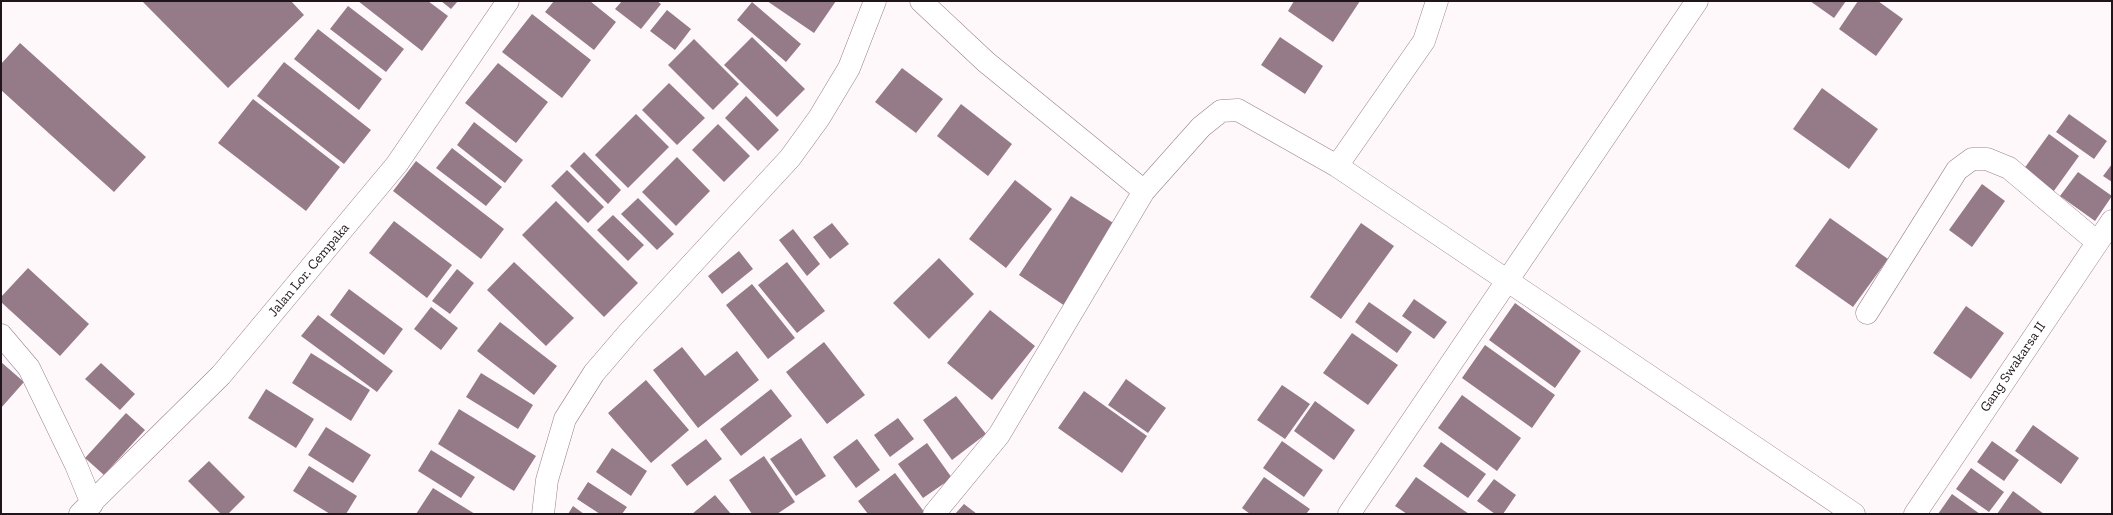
<!DOCTYPE html>
<html>
<head>
<meta charset="utf-8">
<style>
	body { margin:0 }
	#map { position:relative; width:2113px; height:515px; overflow:hidden; background:#fef8fa; font-family:"Zilla Slab",serif }
	canvas { display:block }
	.frame { position:absolute; inset:0; border:2px solid #1f151a; pointer-events:none }
</style>
</head>
<body>
<div id="map">
<canvas width="2113" height="515"></canvas>
<div class="frame"></div>
</div>
<script>
const context = document.querySelector('canvas').getContext('2d');
context.lineJoin = 'round';
function fill(path, color) { context.fillStyle = color; context.fill(path, 'evenodd'); }
const poly = rows => new Path2D(rows.map(r => 'M' + r).join(''));
function stroke(path, color, width, dash) { context.strokeStyle = color; context.lineWidth = width; context.lineCap = dash ? 'butt' : 'round'; context.setLineDash(dash || []); context.stroke(path); }
function label(font, color, halo, rows, align = 'center') {
  context.font = font + ' "Zilla Slab",serif'; context.lineWidth = 3; context.setLineDash([]); context.textBaseline = 'middle'; context.strokeStyle = halo; context.fillStyle = color; for (const [text, x, y, turn = 0] of rows) {
    context.save(); context.translate(x, y); context.rotate((+turn || 0) * Math.PI / 180); context.textAlign = isNaN(turn) ? turn : align; if (halo) context.strokeText(text, 0, 0); context.fillText(text, 0, 0); context.restore();
  }
}
fill(poly([
	[142,1,291,1,304,15,228,88],
	[358,1,428,1,448,16,422,51],
	[441,1,458,1,451,9],
	[554,1,590,1,616,22,594,50,545,12],
	[622,1,657,1,661,4,641,29,615,9],
	[767,1,836,1,814,33],
	[1294,1,1360,1,1333,42,1288,11],
	[1810,1,1846,1,1834,18],
	[1858,1,1878,1,1903,19,1876,56,1839,29],
	[752,2,801,44,786,62,737,20],
	[348,6,404,49,386,72,330,29],
	[667,10,691,29,675,50,650,31],
	[532,14,591,60,562,98,502,52],
	[318,29,382,79,359,110,294,59],
	[752,37,805,89,777,117,724,65],
	[1280,37,1323,66,1305,94,1261,65],
	[694,39,739,84,713,110,668,65],
	[20,43,146,157,114,192,1,90,1,64],
	[284,62,371,130,344,164,257,96],
	[498,63,548,102,516,143,465,103],
	[902,68,943,99,916,133,875,102],
	[669,83,705,118,677,145,642,110],
	[1822,88,1878,129,1849,169,1793,129],
	[746,96,779,130,758,151,725,118],
	[253,99,340,167,306,211,218,143],
	[961,104,1012,144,988,176,937,136],
	[636,114,669,147,628,188,595,155],
	[2069,114,2107,141,2094,159,2056,132],
	[474,122,523,160,505,183,457,145],
	[718,124,750,156,724,182,692,150],
	[2049,134,2079,156,2051,195,2021,173],
	[452,148,502,187,486,206,436,168],
	[584,152,621,190,608,204,570,166],
	[677,157,710,191,676,226,642,192],
	[416,161,504,229,481,259,393,191],
	[2112,164,2112,182,2103,176],
	[567,170,604,207,588,223,551,186],
	[2078,172,2112,196,2095,221,2060,196],
	[1015,180,1052,209,1006,268,969,239],
	[1982,184,2005,201,1972,247,1949,230],
	[1071,196,1118,226,1065,306,1019,275],
	[638,198,674,234,657,250,621,214],
	[556,201,638,283,604,317,522,235],
	[613,215,644,245,628,261,597,230],
	[1830,218,1888,259,1853,307,1795,266],
	[394,221,452,265,427,298,369,253],
	[832,223,849,244,830,259,813,237],
	[1361,223,1394,246,1341,319,1310,297],
	[793,229,820,264,807,276,779,240],
	[739,251,753,269,722,294,708,276],
	[939,258,974,294,929,339,893,303],
	[514,262,574,318,546,346,487,290],
	[787,262,825,311,797,333,758,285],
	[28,268,89,324,60,356,1,302,1,297],
	[457,269,474,283,450,314,432,301],
	[752,284,795,338,768,359,726,305],
	[349,289,403,329,384,355,330,315],
	[1414,299,1447,322,1434,339,1402,316],
	[1369,302,1412,332,1397,353,1355,322],
	[1515,303,1581,351,1555,388,1489,340],
	[1966,306,2004,333,1971,379,1933,353],
	[431,307,458,328,441,350,414,329],
	[990,310,1035,346,992,400,947,363],
	[318,315,393,371,377,392,301,336],
	[500,322,557,366,534,395,477,351],
	[1352,333,1398,365,1368,405,1323,373],
	[824,342,865,395,827,424,786,372],
	[1485,345,1555,395,1532,428,1462,378],
	[682,347,705,376,737,351,759,380,698,428,653,370],
	[311,353,370,390,351,421,292,383],
	[1,362,24,382,1,408],
	[101,363,135,394,120,410,85,379],
	[481,373,533,405,518,429,466,397],
	[1126,379,1166,408,1148,433,1108,405],
	[646,380,689,430,651,463,608,413],
	[1282,385,1310,404,1285,439,1257,420],
	[266,389,314,419,296,448,248,418],
	[771,389,792,416,741,456,720,429],
	[1084,391,1147,436,1122,473,1058,428],
	[1462,395,1521,438,1497,471,1438,428],
	[956,396,986,434,952,460,923,420],
	[1315,401,1355,430,1334,460,1294,431],
	[459,409,536,456,514,491,438,444],
	[126,413,145,430,104,475,85,458],
	[898,418,914,439,890,457,874,435],
	[2033,425,2079,458,2061,484,2015,451],
	[326,427,371,455,353,483,308,455],
	[801,438,826,476,796,496,770,459],
	[706,439,722,459,687,486,671,465],
	[857,439,880,470,856,488,833,457],
	[1282,441,1323,470,1304,497,1263,468],
	[1992,441,2019,460,2004,481,1977,462],
	[1441,442,1486,474,1468,498,1423,466],
	[927,443,952,478,923,498,898,464],
	[612,448,647,471,631,496,596,472],
	[431,450,475,477,461,498,418,471],
	[764,456,795,502,777,514,752,514,729,480],
	[209,461,245,497,228,514,221,514,188,481],
	[309,466,357,496,346,514,330,514,293,491],
	[1971,468,2004,492,1989,512,1956,489],
	[895,473,925,513,924,514,868,514,858,501],
	[1264,477,1310,509,1306,514,1250,514,1242,508],
	[1416,477,1469,514,1407,514,1395,506],
	[1494,479,1516,495,1503,514,1495,514,1477,501],
	[588,482,627,507,622,514,600,514,577,499],
	[433,488,475,514,416,514],
	[2013,491,2044,514,1997,514],
	[1952,494,1980,514,1938,514],
	[715,495,731,514,692,514],
	[964,504,977,514,955,514],
	[573,506,584,514,568,514]
]), '#957b88');
const minor = poly([
	[921,1,986,62,1144,191],
	[1337,166,1424,41,1437,1],
	[1867,313,1957,170,1972,159,1987,159,2009,168,2097,242],
	[1,335,29,368,76,465,92,504],
	[80,514,221,375,397,164,508,1],
	[543,514,547,480,565,419,594,373,630,331,790,158,819,118,849,68,875,1],
	[934,514,999,435,1144,191,1201,127,1221,111,1238,110,1337,166,1854,514],
	[1349,514,1697,1],
	[1915,514,2112,221]
]);
stroke(minor, '#997f8b', 23);
stroke(minor, '#fff', 22);
label('14px', '#1f151a', '#fff', [
	["Jalan Lor. Cempaka",309,270,-50],
	["Gang Swakarsa II",2013,367,-56]
]);
</script>
</body>
</html>
